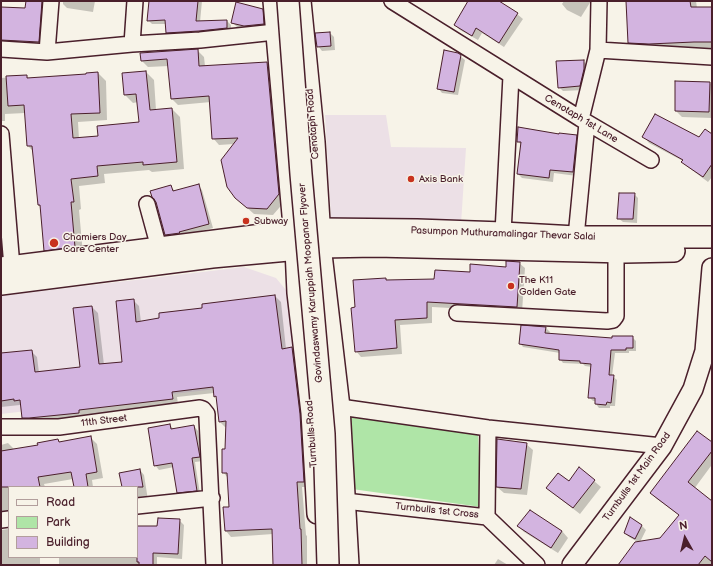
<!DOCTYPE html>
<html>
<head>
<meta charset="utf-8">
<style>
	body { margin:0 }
	#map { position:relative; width:713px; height:566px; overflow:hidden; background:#f7f3e8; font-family:"Balsamiq Sans",sans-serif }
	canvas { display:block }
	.frame { position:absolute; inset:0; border:2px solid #4a1f2b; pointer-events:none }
	.legend { position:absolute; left:8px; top:486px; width:130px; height:72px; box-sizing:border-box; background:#f7f3e8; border:1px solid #b29e9c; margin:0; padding:5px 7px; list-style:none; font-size:12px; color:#4a1f2b }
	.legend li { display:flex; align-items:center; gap:8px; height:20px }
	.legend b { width:20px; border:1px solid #b29e9c }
	.north { position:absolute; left:665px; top:518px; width:40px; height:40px; -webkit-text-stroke:3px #f7f3e8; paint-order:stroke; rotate:352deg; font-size:11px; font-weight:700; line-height:16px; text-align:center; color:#4a1f2b }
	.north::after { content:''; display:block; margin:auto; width:14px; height:18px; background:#4a1f2b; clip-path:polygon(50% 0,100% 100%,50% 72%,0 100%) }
</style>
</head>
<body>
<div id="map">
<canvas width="713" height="566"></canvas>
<div class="frame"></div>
<ul class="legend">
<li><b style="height:5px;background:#f7f3e8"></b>Road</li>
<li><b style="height:11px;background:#afe5a7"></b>Park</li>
<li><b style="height:11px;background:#d3b4e0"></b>Building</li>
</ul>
<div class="north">N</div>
</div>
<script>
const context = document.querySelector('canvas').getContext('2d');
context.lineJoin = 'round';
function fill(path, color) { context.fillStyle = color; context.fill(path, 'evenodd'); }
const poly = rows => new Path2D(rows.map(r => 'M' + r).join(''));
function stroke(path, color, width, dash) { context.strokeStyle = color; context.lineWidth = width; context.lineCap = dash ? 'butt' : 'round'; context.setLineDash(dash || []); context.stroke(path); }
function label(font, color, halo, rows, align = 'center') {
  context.font = font + ' "Balsamiq Sans",sans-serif'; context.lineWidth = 3; context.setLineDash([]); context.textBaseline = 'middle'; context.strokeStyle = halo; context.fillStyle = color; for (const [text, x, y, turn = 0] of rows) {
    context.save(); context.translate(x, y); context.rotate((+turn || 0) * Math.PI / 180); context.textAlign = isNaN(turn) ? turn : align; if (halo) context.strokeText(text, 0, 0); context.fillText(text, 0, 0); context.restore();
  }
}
fill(poly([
	[325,115,386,115,391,147,466,148,461,224,337,224,331,217],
	[244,267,276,278,286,290,291,330,294,380,1,414,1,296]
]), '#ece0e6');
fill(poly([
	[347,417,478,433,481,507,352,489]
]), '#afe5a7');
fill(poly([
	[27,1,46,1,46,50,1,52,1,8,26,9],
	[63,1,95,1,93,12,67,8,63,4],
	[150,1,202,1,200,22,227,21,231,25,231,32,171,36,167,33,167,24,152,24,148,20],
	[469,1,501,1,500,3,517,14,523,19,504,47,482,33,478,40,460,30,455,25],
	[563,1,591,1,581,17,567,10,562,4,564,1],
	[627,1,696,1,697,8,712,8,712,48,657,51,636,49,629,42],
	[262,10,266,14,268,28,249,30,237,27,233,23],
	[330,33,334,37,335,50,322,51,318,46],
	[197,50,204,57,205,66,267,63,273,69,285,201,273,215,254,214,236,198,234,144,219,145,213,138,211,102,178,105,172,99,169,66,148,67,142,61],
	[460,56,465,60,458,95,442,93,438,88],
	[583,61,587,65,584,90,563,91,559,87],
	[146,72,154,80,156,110,172,109,180,117,184,169,152,172,149,170,104,174,105,183,79,186,81,209,79,210,83,254,53,258,45,250,41,207,38,205,33,151,28,146,25,113,5,114,5,121,1,121,1,78,26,76,30,79,98,73,106,81,107,120,78,122,79,139,99,137,140,123,138,102,133,103,125,95,123,74],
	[710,83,712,85,712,118,682,117,676,111],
	[560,135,576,136,581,140,577,176,554,173,553,182,522,178,518,174,521,145,518,141],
	[712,135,712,177,708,182,688,167,682,162,683,161,649,143,644,137,699,138],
	[198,186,202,190,213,228,170,239,166,235,171,187,175,191],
	[634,194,638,198,637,223,623,222,618,218],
	[519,263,525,268,522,312,432,307,432,323,400,325,402,354,361,357,356,351,356,308,386,279,388,281,435,280,471,273,506,268],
	[275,296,281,302,286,349,292,348,298,354,309,487,302,487,306,535,307,536,307,565,274,565,273,534,231,537,226,531,230,508,228,478,223,472,226,450,227,427,225,427,220,422,217,398,215,396,214,393,177,397,178,404,84,416,85,418,29,423,23,418,21,406,20,405,1,407,1,354,31,351,37,357,39,373,81,368,92,307,98,313,104,365,123,362,133,300,139,306,141,322,203,309],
	[546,328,550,332,549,334,613,339,632,337,636,341,636,351,629,351,629,353,615,353,612,376,617,380,615,406,610,406,610,408,599,408,596,404,596,401,593,401,589,397,592,367,585,366,583,364,563,363,560,359,560,353,523,347,520,343],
	[170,425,174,430,194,426,198,431,203,461,195,462,200,494,182,496,178,492,174,467,159,470,155,465],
	[91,438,97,444,103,478,92,480,93,487,75,487,73,479,44,484,45,487,9,487,9,517,1,520,1,445,8,443,15,450,39,446,58,440,60,443],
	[712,443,712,467,711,466,694,489,712,502,712,565,619,565,638,542,629,537,625,533,630,519,642,526,646,530,640,542,661,539,679,515,657,499,651,493],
	[526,444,533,450,527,495,504,493,497,487],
	[579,469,594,481,601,487,580,514,554,494,548,488,569,482],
	[140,470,144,475,148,500,137,502,137,487,123,487],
	[179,520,184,525,182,559,157,557,157,565,59,565,59,557,79,558,79,557,107,558,107,557,137,557,137,527,158,527],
	[518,526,562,531,568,538,558,553,524,532],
	[9,529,9,557,40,557,40,565,1,565,1,530],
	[498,559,508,565,494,565]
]), '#0003');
const building = poly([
	[26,1,42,1,39,42,1,40,1,7,25,8,26,1],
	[149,1,198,1,196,21,227,20,227,28,199,31,166,33,165,20,147,21,149,1],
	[468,1,499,1,518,13,499,43,476,28,472,36,454,25,468,1],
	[626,1,690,1,691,7,712,7,712,42,694,42,649,44,628,43,626,1],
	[236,2,263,9,264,24,244,26,231,23,236,2],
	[330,32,331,46,317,47,315,33,330,32],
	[198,49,199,66,267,62,279,194,267,209,247,208,235,198,227,187,221,160,238,138,212,139,209,96,171,99,167,59,141,61,140,53,198,49],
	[444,50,458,53,461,55,454,92,437,89,444,50],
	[584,60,584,69,580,86,558,88,556,61,584,60],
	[146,71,150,110,172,108,177,162,143,165,143,162,97,166,98,176,71,179,74,202,71,202,75,247,44,251,40,205,38,205,32,146,27,146,24,105,8,106,6,76,27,75,27,78,86,74,86,73,98,72,100,113,71,114,73,138,98,136,97,126,139,122,136,94,124,95,122,73,146,71],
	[675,81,710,82,709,112,675,111,675,81],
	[655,114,699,137,705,129,712,134,712,164,703,177,681,162,683,160,642,137,655,114],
	[518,127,559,134,559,133,577,135,573,172,550,170,549,178,517,174,521,142,517,142,518,127],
	[199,184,209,224,179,232,180,233,165,235,156,202,152,197,150,191,171,185,173,191,199,184],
	[619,193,635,193,633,219,617,219,619,193],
	[506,261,520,262,517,307,427,302,427,318,395,320,397,348,355,352,351,308,355,307,353,280,386,278,386,280,434,279,435,270,470,272,470,264,506,267,506,261],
	[275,295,282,349,292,347,300,414,304,482,297,482,300,529,301,529,302,565,273,565,272,529,225,531,223,507,229,507,227,473,222,473,222,449,225,449,226,421,219,422,216,396,214,397,213,387,172,392,173,399,79,410,79,413,29,418,22,418,20,400,14,401,14,399,1,401,1,353,32,350,35,372,80,367,73,308,92,306,99,364,122,362,116,301,134,299,136,322,159,318,159,313,202,308,202,304,275,295],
	[521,325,546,327,545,333,612,338,612,336,633,336,633,348,626,348,626,350,611,350,609,375,614,375,611,403,607,402,606,405,595,404,595,398,588,398,591,364,580,363,580,361,559,360,559,350,519,344,521,325],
	[170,424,171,429,194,425,200,457,192,458,197,491,177,493,172,463,154,466,148,428,170,424],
	[697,431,712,442,712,451,688,482,712,501,712,562,705,556,698,565,618,565,635,542,660,538,679,515,650,493,697,431],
	[91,436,97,472,86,474,88,487,74,487,71,472,38,477,40,487,1,487,1,451,38,445,37,443,58,439,59,442,91,436],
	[497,439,527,443,521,489,496,487,497,439],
	[579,467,595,480,573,508,546,488,558,473,569,481,579,467],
	[140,469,143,487,122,487,119,473,140,469],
	[530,510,562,531,551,548,517,526,530,510],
	[630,517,642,525,635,539,624,533,630,517],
	[158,518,180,519,178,554,153,553,153,565,139,565,139,562,137,562,137,526,157,526,158,518]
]);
fill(building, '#d3b4e0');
stroke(building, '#4a1f2b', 1);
const minor = poly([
	[392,1,581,119,651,160],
	[132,44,135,1],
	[1,49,47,52,132,44,200,40,275,32],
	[598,50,712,57],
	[47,52,51,1],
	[581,119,598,50,599,1],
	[1,134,12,267],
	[147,204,159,248],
	[503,233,511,76],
	[576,237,587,123],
	[457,313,607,321,613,320,616,316,616,252],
	[340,407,488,428,662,446],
	[1,427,59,427,200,408,203,409,207,414,207,418,214,565],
	[345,501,487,517,488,428],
	[137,506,212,498],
	[487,517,537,565],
	[1,520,9,519]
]);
const tertiary = poly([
	[273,1,295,249,297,293,311,413,317,514],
	[301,1,315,142,322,254,340,407,349,565],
	[572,565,662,446,693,389,705,351,712,268]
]);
const secondary = poly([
	[1,268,294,231,320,229,417,230,503,233,576,237,712,237],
	[1,284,212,257,321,247,376,246,625,252,674,251]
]);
stroke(minor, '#4a1f2b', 18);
stroke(tertiary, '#4a1f2b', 22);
stroke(secondary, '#4a1f2b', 24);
stroke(minor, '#f7f3e8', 15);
stroke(tertiary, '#f7f3e8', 19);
stroke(secondary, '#f7f3e8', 21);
const secondaryBridge = poly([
	[288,1,301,174,324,434,328,565]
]);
stroke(secondaryBridge, '#4a1f2b', 24, []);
stroke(secondaryBridge, '#f7f3e8', 21);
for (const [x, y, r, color] of [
	[411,179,4,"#c8321e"],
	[246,221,4,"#c8321e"],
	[54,243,5,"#c8321e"],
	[511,286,4,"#c8321e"]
]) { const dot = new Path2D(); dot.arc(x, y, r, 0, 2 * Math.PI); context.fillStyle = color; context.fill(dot); stroke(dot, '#f7f3e8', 1.5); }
label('10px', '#4a1f2b', '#f7f3e8', [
	["Cenotaph 1st Lane",581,119,31],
	["Cenotaph Road",313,124,-95],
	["Pasumpon Muthuramalingar Thevar Salai",503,234,2],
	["Govindaswamy Karuppiah Moopanar Flyover",311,283,-95],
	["11th Street",104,421,-7],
	["Turnbulls Road",312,434,-94],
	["Turnbulls 1st Main Road",637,477,-54],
	["Turnbulls 1st Cross",437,511,6]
]);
label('10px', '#4a1f2b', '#f7f3e8', [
	["Axis Bank",419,179],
	["Subway",254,221],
	["Chamiers Day",63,237],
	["Care Center",63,249],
	["The K11",519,280],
	["Golden Gate",519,292]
], 'left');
</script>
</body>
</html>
